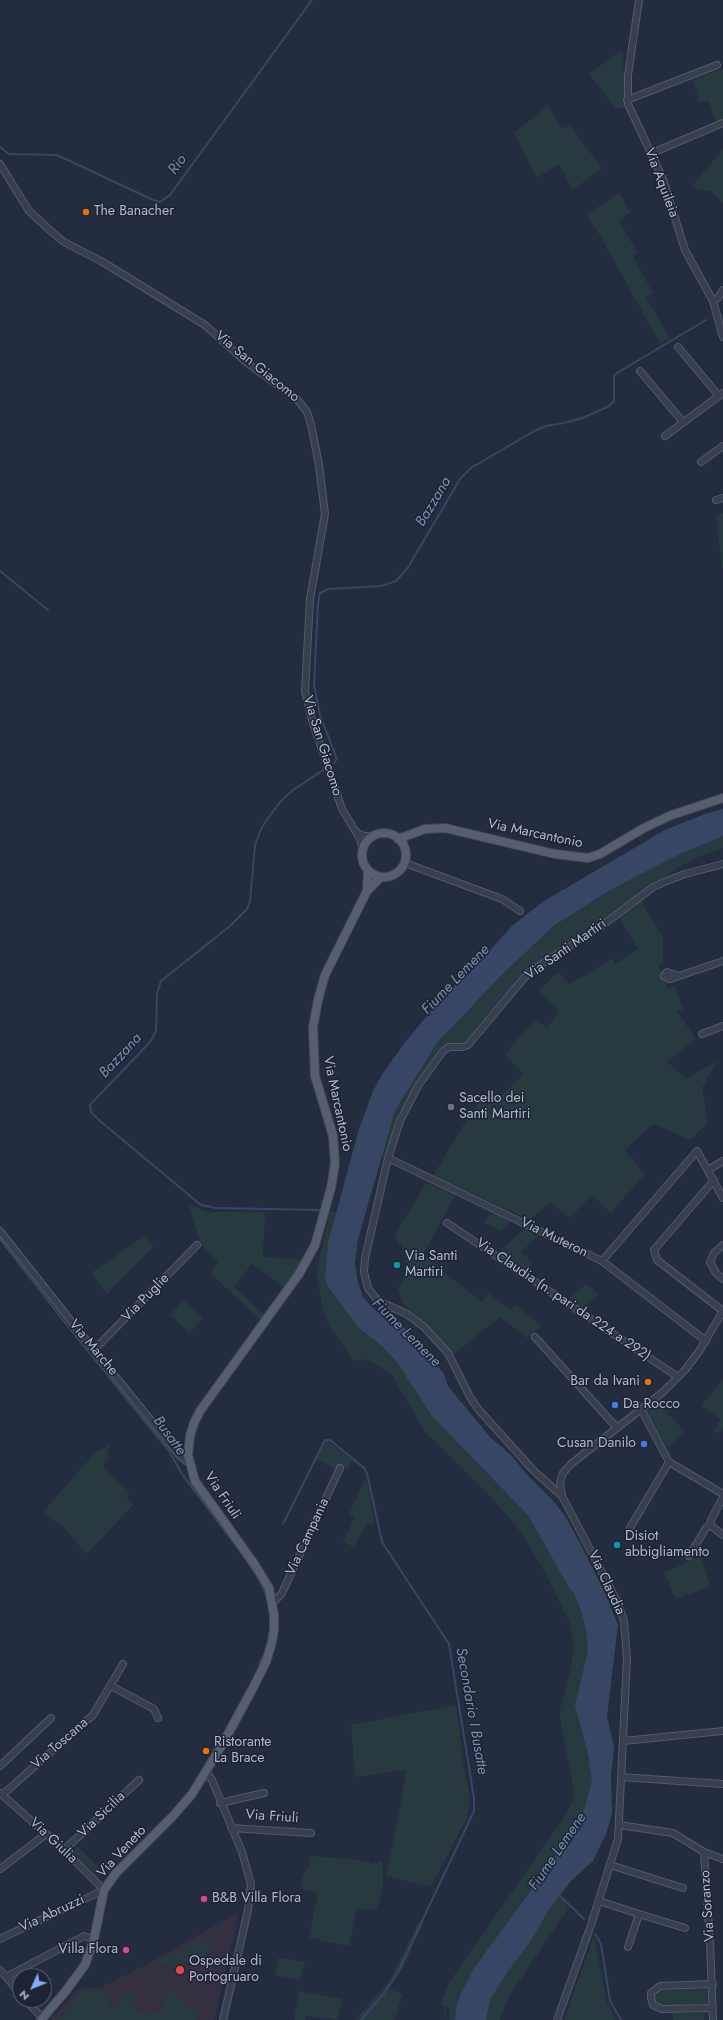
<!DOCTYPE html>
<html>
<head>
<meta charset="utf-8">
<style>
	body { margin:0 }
	#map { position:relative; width:723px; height:2020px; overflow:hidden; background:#242d3f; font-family:Jost,sans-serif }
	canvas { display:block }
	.north { position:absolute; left:12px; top:1968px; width:40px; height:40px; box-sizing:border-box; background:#1d2434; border:1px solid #596070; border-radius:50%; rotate:226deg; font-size:11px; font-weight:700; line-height:16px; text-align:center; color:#b4bac9 }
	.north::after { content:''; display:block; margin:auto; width:14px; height:18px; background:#8aa9f8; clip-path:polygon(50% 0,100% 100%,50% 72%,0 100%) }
</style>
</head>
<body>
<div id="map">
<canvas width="723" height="2020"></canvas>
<div class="north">N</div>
</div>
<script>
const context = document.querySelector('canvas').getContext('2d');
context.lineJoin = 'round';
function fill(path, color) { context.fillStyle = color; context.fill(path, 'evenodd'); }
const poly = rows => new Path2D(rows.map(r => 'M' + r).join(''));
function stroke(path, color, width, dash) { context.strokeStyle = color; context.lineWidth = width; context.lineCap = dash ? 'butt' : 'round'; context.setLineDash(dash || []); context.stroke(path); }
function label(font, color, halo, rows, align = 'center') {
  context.font = font + ' Jost,sans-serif'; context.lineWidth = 3; context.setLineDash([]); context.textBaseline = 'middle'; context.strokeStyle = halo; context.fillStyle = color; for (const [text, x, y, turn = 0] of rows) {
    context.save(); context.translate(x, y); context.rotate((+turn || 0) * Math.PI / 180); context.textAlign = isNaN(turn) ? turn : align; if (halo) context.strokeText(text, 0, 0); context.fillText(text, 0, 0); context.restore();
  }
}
fill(poly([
	[235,1914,238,1918,214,2020,50,2020,80,1987,94,1988,102,1987,146,1965]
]), '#343040');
fill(poly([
	[621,51,623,52,625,108,616,108,589,74],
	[723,68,723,122,717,125,709,101,699,102,693,80],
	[548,105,562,129,569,125,602,168,573,190,559,164,537,178,514,133],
	[723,149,723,203,712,192,691,187],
	[619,193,630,212,619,221,637,252,633,256,653,293,646,297,670,338,660,344,601,237,586,215],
	[723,513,723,568,722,568,716,515],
	[723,836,723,848,700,856,681,866,554,952,524,973,466,1041,446,1045,436,1055,405,1103,396,1122,384,1158,381,1157,395,1111,436,1044,537,940,552,927,610,890,680,854],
	[641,901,663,938,663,963,659,965,667,988,675,985,683,1010,677,1011,696,1039,667,1062,687,1079,718,1060,702,1088,708,1125,699,1131,691,1140,653,1124,625,1150,645,1174,611,1213,592,1195,569,1218,550,1202,530,1220,433,1176,462,1127,488,1090,500,1097,524,1074,505,1055,521,1035,536,1020,547,1028,559,1011,538,991,558,972,570,984,612,959,615,964,638,949,619,917],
	[427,1182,455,1196,423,1255,482,1302,489,1293,510,1310,516,1305,542,1326,527,1338,500,1317,453,1355,430,1328,403,1304,398,1288,409,1268,402,1247,394,1236],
	[189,1205,207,1212,265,1212,263,1257,303,1260,286,1289,252,1264,234,1287,266,1316,262,1321,210,1273,218,1262,201,1245],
	[330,1212,356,1213,349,1293,589,1583,596,1720,609,1763,555,1891,566,1899,564,1902,569,1907,508,1998,500,2020,449,2020,450,2007,446,2006,444,2020,444,2006,441,2005,448,1984,567,1813,571,1805,574,1796,573,1787,560,1717,560,1709,571,1668,574,1645,569,1621,543,1568,515,1524,486,1492,425,1432,392,1375,374,1363,363,1359,352,1361,348,1351,329,1326,323,1309,316,1274],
	[493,1213,511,1221,501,1231,483,1222],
	[524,1229,539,1235,521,1252,533,1263,526,1271,497,1254],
	[144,1236,154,1246,107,1294,91,1273],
	[586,1284,599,1294,582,1310,567,1300],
	[183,1300,203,1318,189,1333,170,1315],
	[723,1379,723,1427,719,1434,714,1431,721,1419,701,1406],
	[658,1402,685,1432,667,1448,647,1411],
	[327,1440,352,1460,347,1470,341,1466,339,1470,316,1460],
	[110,1444,107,1453,109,1460,103,1466,130,1493,126,1497,134,1504,87,1554,63,1527,43,1512,95,1453],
	[366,1477,375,1525,367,1523,354,1547,343,1542,355,1517,349,1514],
	[701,1556,710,1586,676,1599,664,1573],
	[456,1705,463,1762,470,1797,467,1818,432,1885,426,1886,386,1876,403,1791,406,1770,355,1777,351,1725],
	[77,1846,105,1874,100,1876,95,1875,73,1852],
	[311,1856,369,1861,370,1864,382,1861,383,1882,380,1900,377,1907,373,1909,357,1909,349,1946,309,1938,318,1893,300,1888,303,1874,307,1870],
	[419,1921,424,1922,405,1964,389,1989,403,1994,394,2020,355,2020,390,1980],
	[594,1936,607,2003,616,2020,564,2020],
	[194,1941,210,1943,212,1947,206,1957,212,1966,209,1969,204,1963,199,1965,187,1961,182,1963,175,1969,156,1963,162,1958,183,1950],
	[278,1958,305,1962,300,1980,275,1975],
	[707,1989,708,2004,662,2006,657,2006,653,1997,655,1993,661,1990],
	[94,1991,108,1994,109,2005,113,2008,120,2003,124,1992,130,1993,135,2002,134,2008,137,2013,144,2012,149,2015,159,2011,164,2010,165,2008,162,2002,168,1992,172,1991,189,2008,199,2013,197,2020,56,2020,67,2012,80,1993],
	[299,1991,342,1999,338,2020,306,2016,305,2020,294,2020],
	[672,2013,704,2013,704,2020,673,2020]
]), '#263a40');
fill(poly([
	[723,809,723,836,680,854,610,890,552,927,502,975,436,1044,395,1111,358,1239,355,1263,358,1283,363,1297,375,1310,406,1329,444,1374,448,1386,490,1437,510,1454,530,1478,555,1503,565,1516,581,1545,605,1593,618,1625,607,1716,614,1748,611,1776,612,1814,606,1834,593,1861,571,1881,550,1908,530,1942,508,1971,490,2000,486,2020,455,2020,457,2004,461,1993,475,1967,543,1874,582,1816,586,1804,592,1779,588,1754,575,1705,588,1651,587,1635,582,1613,574,1593,570,1589,528,1515,432,1416,397,1362,384,1348,358,1327,329,1288,325,1279,328,1243,359,1129,373,1091,383,1073,406,1041,440,1000,480,961,512,926,544,901,665,830,705,814]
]), '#384666');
stroke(poly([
	[0,147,9,154,57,155,151,199,160,202,170,195,312,0],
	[0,571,48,610],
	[334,763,337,759,320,715,314,685,318,604,320,593,328,589,381,586,396,581,407,569,460,479,471,468,536,430,546,426,564,423,583,418,609,406,614,401,614,376,617,373,706,320],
	[320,1210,216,1208,201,1205,100,1121,91,1112,90,1105,150,1042,156,1031,157,993,161,981,230,926,247,909,250,901,255,845,261,829,268,818,281,801,293,790,325,769],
	[0,1239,62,1319,169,1451,182,1474,242,1554,258,1577,266,1594],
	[283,1524,325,1440,330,1440,364,1468,367,1473,382,1542,449,1644,474,1798,474,1811,398,1972,382,1996,361,2020],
	[259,1664,265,1653],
	[559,1895,584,1919],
	[595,1934,601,1944,610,2001,621,2020]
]), '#384666', 2);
const minor = poly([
	[639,0,628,75,628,104,663,179,685,250,713,301,723,337],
	[627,100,717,65],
	[652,153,723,123],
	[0,164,29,211,53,233,64,242,101,261,205,325,246,362,297,399,307,412,311,424,319,465,325,514,310,599,305,691,312,720,342,809,360,839,363,851],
	[713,301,718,298,723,290],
	[678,347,719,396],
	[640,371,683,422],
	[665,436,723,393],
	[701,462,723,446],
	[716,500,723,498],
	[356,832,364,836,374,836],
	[405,863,502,899,520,911],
	[676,975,667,972,664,976,669,979,673,978,723,961],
	[702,1034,723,1026],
	[388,1158,602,1261,706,1341],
	[708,1170,723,1161],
	[714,1180,654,1250,657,1260,723,1311],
	[447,1223,678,1377],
	[0,1231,94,1350,180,1456,189,1463],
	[723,1245,714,1253,710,1262,716,1273,723,1279],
	[602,1261,697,1151,723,1198],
	[535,1337,617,1428],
	[94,1350,197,1245],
	[641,1409,669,1462,723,1494],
	[562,1496,534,1471,478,1409,470,1397,448,1353,424,1327,407,1314,378,1301,368,1288,364,1272,365,1258,388,1158,400,1121,418,1086,443,1051,449,1047,462,1047,468,1045,524,978,534,969,600,927,652,888,664,882,685,874,723,864],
	[710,1525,723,1535],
	[630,1528,669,1462],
	[689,1556,706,1528,710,1525,711,1520,723,1497],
	[273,1603,282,1593,340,1468],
	[111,1686,154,1709,158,1718],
	[623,1741,723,1731],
	[0,1766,51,1718],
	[206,1772,212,1780,242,1852,251,1884,248,1910,223,2020],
	[621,1777,723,1784],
	[0,1793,64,1850,104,1890,0,1939],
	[2,1795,93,1715,123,1664],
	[220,1803,264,1793],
	[619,1825,673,1833,704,1852,723,1859],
	[231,1828,311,1833],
	[64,1850,139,1780],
	[704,1852,710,1942,713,2020],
	[610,1865,683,1888],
	[0,1869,46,1834],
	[599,1901,639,1914,628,1947],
	[639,1914,685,1928],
	[0,1970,20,1993],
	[6,1977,84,1936,94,1939],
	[713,1984,660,1986,651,1993,651,1998,653,2005,662,2009,713,2008],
	[26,2000,42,2018],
	[557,2020,591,1925,618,1839,627,1659,624,1621,616,1599,562,1496,560,1482,563,1473,571,1464,663,1392,685,1370,700,1350,723,1311]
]);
const major = poly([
	'362 855a22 22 0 1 1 44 0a22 22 0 1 1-44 0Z',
	[398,839,425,829,445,828,555,854,588,858,600,854,644,828,669,816,723,798],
	[367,891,368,871],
	[41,2020,65,1992,85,1965,94,1939,104,1890,116,1873,173,1816,192,1794,222,1745,254,1686,266,1662,272,1642,274,1629,274,1615,269,1588,255,1565,195,1481,188,1455,190,1436,194,1423,200,1411,299,1274,315,1245,331,1188,335,1164,333,1136,315,1076,313,1027,318,1000,325,975,367,891,381,877]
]);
stroke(minor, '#535a69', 8);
stroke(major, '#414858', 10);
stroke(minor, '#383f4f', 6);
stroke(major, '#565e6f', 8);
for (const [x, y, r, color] of [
	[86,212,4,"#e8710a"],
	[451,1107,4,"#6b7280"],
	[397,1265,4,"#0f9aa8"],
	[648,1382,4,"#e8710a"],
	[615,1405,4,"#3f7fe0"],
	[644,1444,4,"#3f7fe0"],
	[617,1545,4,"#0f9aa8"],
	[206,1751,4,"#e8710a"],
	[204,1899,4,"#d1479c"],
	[126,1950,4,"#d1479c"],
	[180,1970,5,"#e0444e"]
]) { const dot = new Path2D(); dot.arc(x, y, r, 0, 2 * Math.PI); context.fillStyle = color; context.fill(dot); stroke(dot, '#1d2434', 1.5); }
label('14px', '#b4bac9', '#1d2434', [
	["Via Aquileia",661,183,69],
	["Via San Giacomo",257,367,39],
	["Via San Giacomo",322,746,73],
	["Via Marcantonio",535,834,12],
	["Via Santi Martiri",566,950,-35],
	["Via Marcantonio",337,1104,78],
	["Via Muteron",554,1238,26],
	["Via Puglie",146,1298,-46],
	["Via Claudia (n. pari da 224 a 292)",563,1300,34],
	["Via Marche",93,1348,50],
	["Via Friuli",222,1496,56],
	["Via Campania",308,1537,-65],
	["Via Claudia",606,1583,65],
	["Via Toscana",60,1744,-41],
	["Via Sicilia",102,1815,-44],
	["Via Friuli",272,1817,4],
	["Via Giulia",53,1841,43],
	["Via Veneto",122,1852,-47],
	["Via Soranzo",708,1906,-94],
	["Via Abruzzi",52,1914,-25]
]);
label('14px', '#b4bac9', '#1d2434', [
	["The Banacher",94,212],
	["Sacello dei",459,1099],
	["Santi Martiri",459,1115],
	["Via Santi",405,1257],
	["Martiri",405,1273],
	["Bar da Ivani",640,1382,"right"],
	["Da Rocco",623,1405],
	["Cusan Danilo",636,1444,"right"],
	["Disiot",625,1537],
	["abbigliamento",625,1553],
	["Ristorante",214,1743],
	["La Brace",214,1759],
	["B&B Villa Flora",212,1899],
	["Villa Flora",118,1950,"right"],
	["Ospedale di",189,1962],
	["Portogruaro",189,1978]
], 'left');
label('italic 15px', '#7c8db2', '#1d2434', [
	["Rio",178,165,-54],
	["Bazzana",434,502,-59],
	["Fiume Lemene",456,980,-46],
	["Bazzana",121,1056,-47],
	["Fiume Lemene",406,1333,45],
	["Busatte",169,1436,54],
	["Secondario I Busatte",471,1711,80],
	["Fiume Lemene",558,1852,-56]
]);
</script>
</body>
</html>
